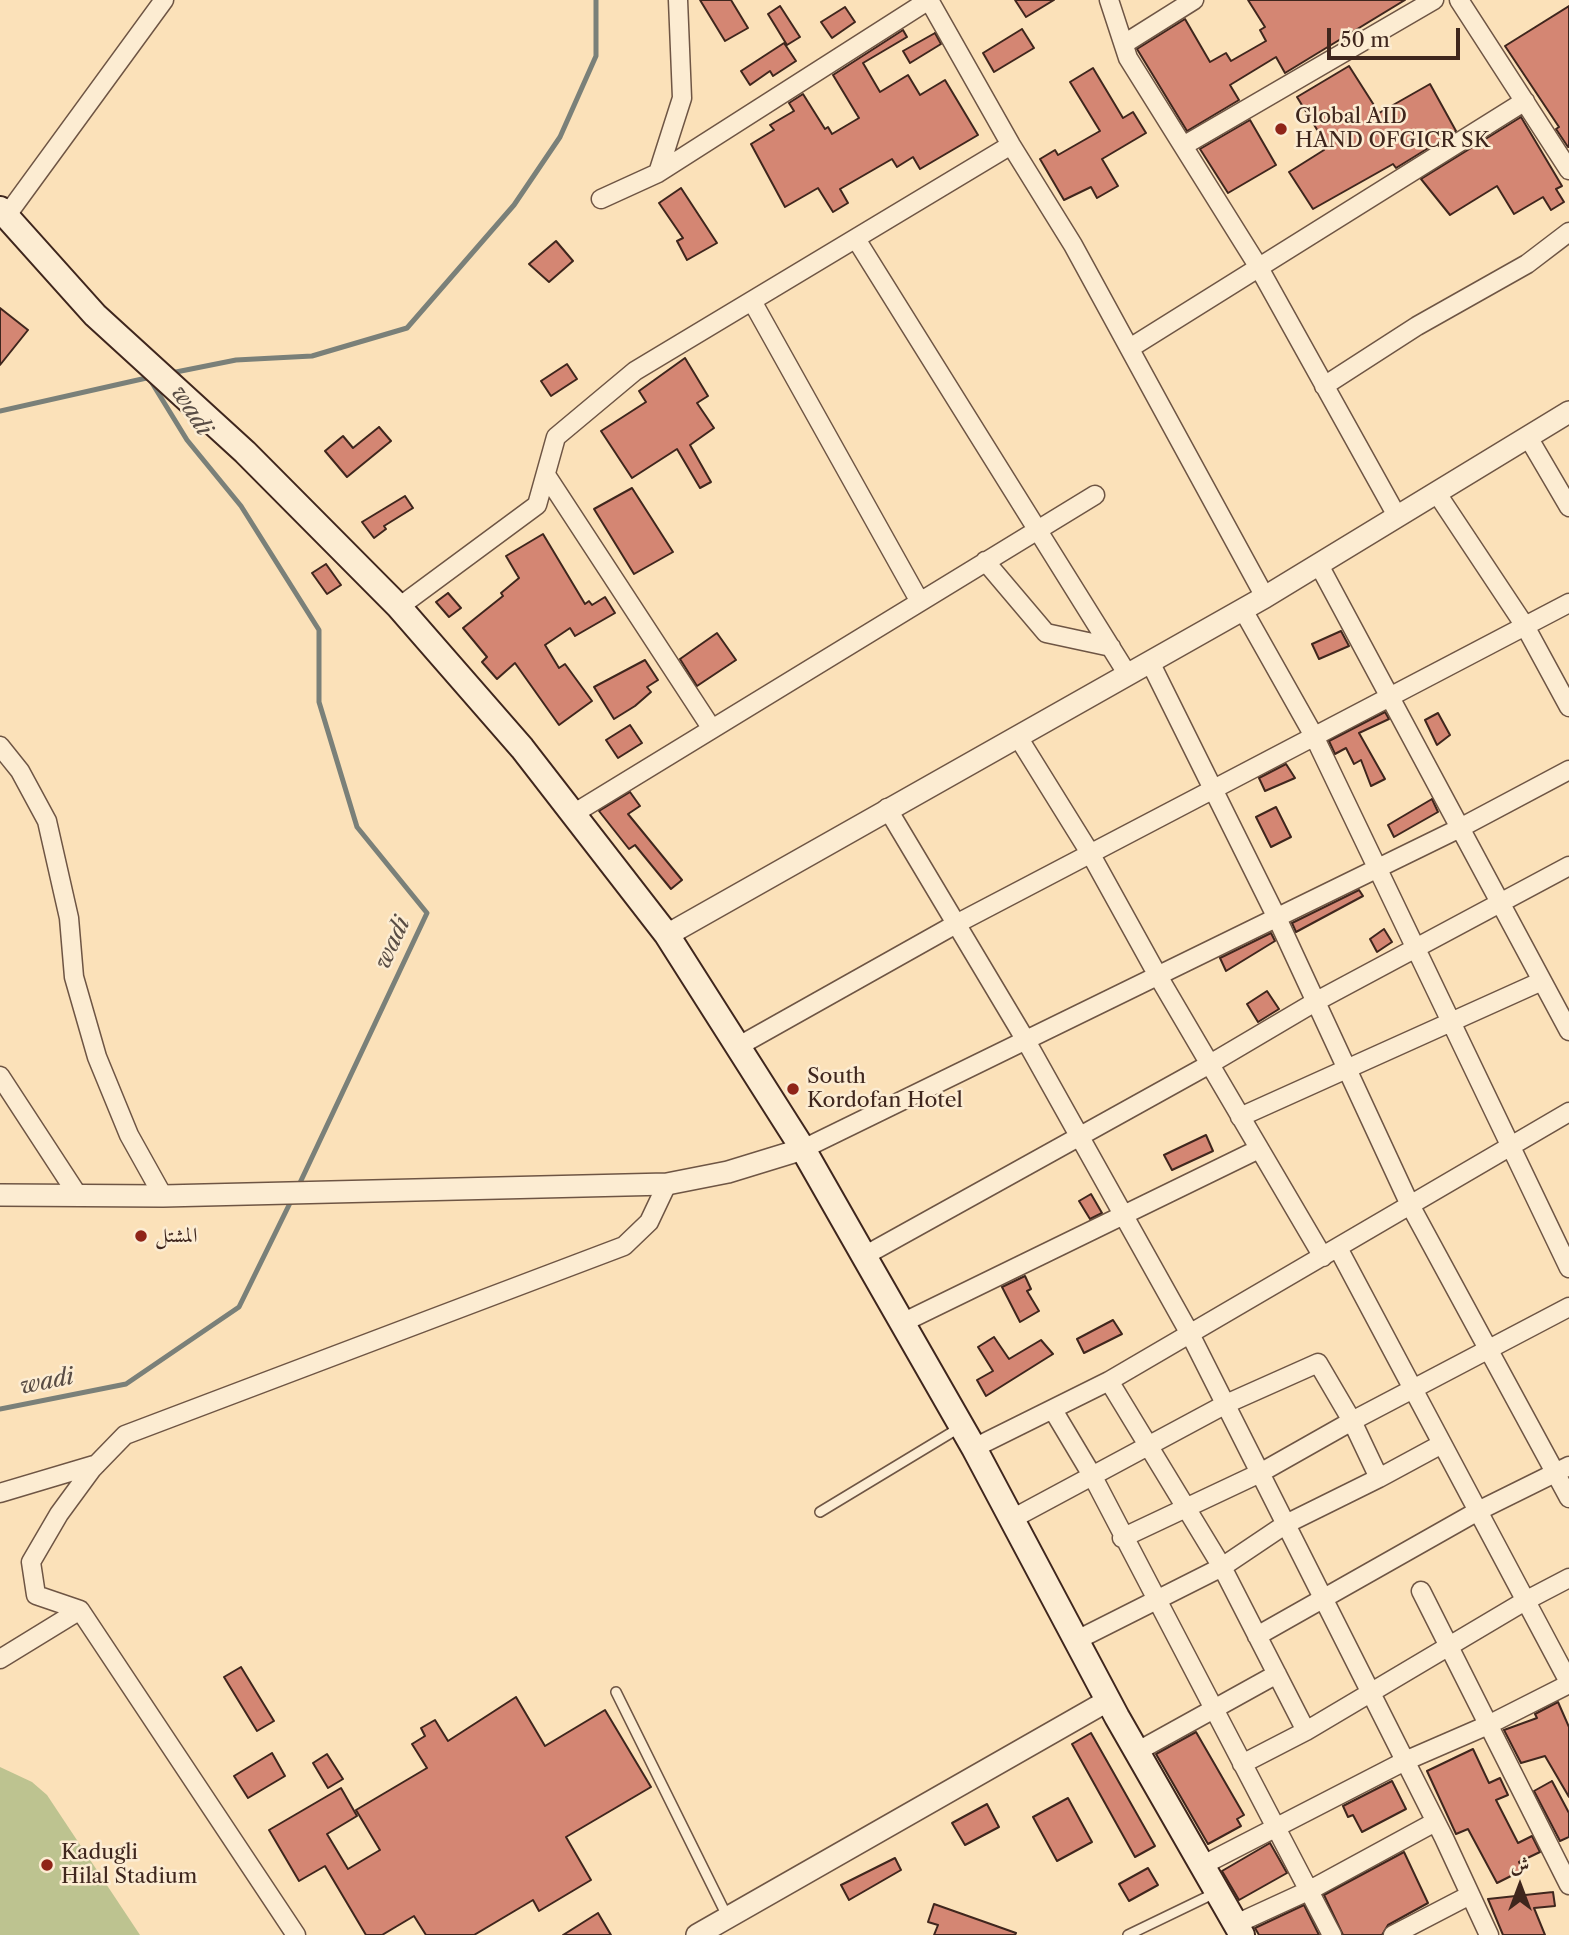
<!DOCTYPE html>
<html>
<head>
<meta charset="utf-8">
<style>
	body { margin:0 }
	#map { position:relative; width:1569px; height:1935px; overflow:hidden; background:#fbe1b9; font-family:"Libre Caslon Text",Amiri,serif }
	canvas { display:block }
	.north { position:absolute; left:1485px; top:1851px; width:70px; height:70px; -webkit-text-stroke:5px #fcecd2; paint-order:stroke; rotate:0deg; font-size:19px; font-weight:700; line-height:28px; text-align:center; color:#3f261d }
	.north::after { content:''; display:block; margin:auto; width:24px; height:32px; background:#3f261d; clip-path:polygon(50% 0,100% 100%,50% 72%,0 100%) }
	.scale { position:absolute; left:1327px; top:28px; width:133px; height:32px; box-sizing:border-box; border:4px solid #3f261d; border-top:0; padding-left:9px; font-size:21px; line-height:24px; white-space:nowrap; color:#3f261d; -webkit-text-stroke:5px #fcecd2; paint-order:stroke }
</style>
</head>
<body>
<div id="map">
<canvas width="1569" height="1935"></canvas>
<div class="north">ش</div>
<div class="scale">50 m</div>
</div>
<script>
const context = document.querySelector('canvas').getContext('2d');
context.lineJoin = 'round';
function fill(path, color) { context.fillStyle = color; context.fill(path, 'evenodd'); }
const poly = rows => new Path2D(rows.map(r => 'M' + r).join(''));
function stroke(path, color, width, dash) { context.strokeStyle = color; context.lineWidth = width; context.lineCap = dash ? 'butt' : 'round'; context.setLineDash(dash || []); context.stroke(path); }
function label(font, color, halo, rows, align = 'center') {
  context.font = font + ' "Libre Caslon Text",Amiri,serif'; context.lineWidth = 5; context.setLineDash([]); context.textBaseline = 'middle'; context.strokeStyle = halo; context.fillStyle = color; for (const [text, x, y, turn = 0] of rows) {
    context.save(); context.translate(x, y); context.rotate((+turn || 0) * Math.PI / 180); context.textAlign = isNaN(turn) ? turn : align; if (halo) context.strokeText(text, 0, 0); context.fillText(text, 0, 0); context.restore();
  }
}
fill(poly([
	[0,1767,32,1782,47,1795,140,1935,0,1935]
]), '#bdc390');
stroke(poly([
	[171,373,236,360,312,356,407,328,514,205,560,137,596,56,596,0],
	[149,378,187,440,241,506,319,630,319,702,357,827,427,913,298,1187],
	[0,411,151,377],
	[0,1409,126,1384,239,1307,292,1199]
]), '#7a8079', 5);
const building = poly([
	[700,0,731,0,748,28,725,41,700,0],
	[1015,0,1054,0,1026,17,1015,0],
	[1248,0,1405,0,1285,73,1276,57,1230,85,1239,100,1187,131,1137,49,1185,19,1210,62,1226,53,1231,61,1266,41,1260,30,1265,27,1248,0],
	[780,6,800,37,787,45,768,14,780,6],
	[1569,6,1569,147,1568,147,1556,129,1559,127,1505,46,1569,6],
	[845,7,855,22,832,38,821,22,845,7],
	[1022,29,1034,48,994,72,983,53,1022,29],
	[903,30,907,37,863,63,880,92,908,75,920,95,945,80,978,135,920,169,913,157,897,167,892,159,840,189,848,203,833,212,818,188,785,207,751,144,774,130,770,125,794,111,789,103,803,94,825,129,828,127,832,134,859,118,833,75,903,30],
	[935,33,941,44,910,63,903,51,935,33],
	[784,43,796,61,773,76,770,71,750,85,741,71,784,43],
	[1349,66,1379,113,1430,84,1456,131,1396,168,1393,164,1313,209,1289,172,1324,150,1320,144,1324,141,1297,97,1349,66],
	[1093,68,1123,118,1133,112,1146,133,1102,159,1118,186,1097,198,1091,187,1064,200,1040,159,1055,150,1058,155,1100,131,1070,82,1093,68],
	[1521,117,1562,186,1556,189,1564,202,1551,210,1543,197,1514,214,1497,186,1450,215,1421,179,1521,117],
	[1250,120,1276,165,1228,193,1200,149,1250,120],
	[681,188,717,243,687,260,677,241,683,238,659,203,681,188],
	[556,241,573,261,549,282,529,264,556,241],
	[0,308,28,330,0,365,0,308],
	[685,358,708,396,697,403,714,428,690,445,711,482,700,488,677,449,632,478,601,431,646,402,639,391,685,358],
	[567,364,577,379,551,396,541,381,567,364],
	[379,427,391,441,347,477,325,451,343,436,353,448,379,427],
	[632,488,673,552,634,574,594,509,632,488],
	[405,496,413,508,384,526,386,529,374,538,362,522,405,496],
	[543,534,585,604,589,601,592,605,605,597,615,613,575,636,570,628,545,645,559,668,565,664,592,701,559,725,515,663,497,679,482,662,487,657,463,628,503,596,501,593,519,578,506,556,543,534],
	[326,564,341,585,327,594,312,573,326,564],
	[448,593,461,608,449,617,436,602,448,593],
	[1341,631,1349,646,1319,659,1312,644,1341,631],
	[717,633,736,660,697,686,680,659,717,633],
	[645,660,658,680,647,687,651,692,635,706,614,719,594,687,645,660],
	[1385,712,1389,719,1359,733,1385,779,1371,786,1361,760,1354,764,1346,748,1335,754,1329,741,1385,712],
	[1438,713,1450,735,1437,745,1425,720,1438,713],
	[630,725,642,743,618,758,606,740,630,725],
	[1286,764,1295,778,1265,791,1259,778,1286,764],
	[630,792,640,806,628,814,682,880,671,889,635,845,629,849,599,811,630,792],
	[1432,799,1438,812,1394,837,1388,825,1432,799],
	[1276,807,1291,837,1271,847,1256,817,1276,807],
	[1359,890,1363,896,1296,932,1292,923,1359,890],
	[1384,929,1392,942,1377,952,1370,939,1384,929],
	[1271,933,1275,941,1226,971,1220,958,1271,933],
	[1267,991,1279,1009,1258,1022,1247,1004,1267,991],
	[1206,1135,1213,1151,1172,1170,1164,1155,1206,1135],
	[1091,1194,1102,1213,1090,1219,1079,1201,1091,1194],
	[1025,1276,1031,1289,1027,1291,1039,1311,1020,1322,1002,1287,1025,1276],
	[1113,1320,1122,1334,1084,1353,1077,1339,1113,1320],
	[994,1337,1009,1359,1041,1340,1053,1354,986,1396,977,1380,993,1371,978,1347,994,1337],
	[241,1667,274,1721,257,1731,224,1677,241,1667],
	[516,1697,545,1746,605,1710,651,1787,566,1837,591,1880,539,1911,533,1900,474,1935,426,1935,414,1916,382,1935,366,1935,325,1866,299,1881,269,1830,341,1788,357,1816,327,1834,348,1869,380,1850,356,1810,427,1768,412,1744,425,1736,421,1728,435,1720,448,1741,516,1697],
	[1558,1702,1569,1727,1569,1797,1545,1756,1521,1763,1504,1730,1537,1718,1535,1714,1558,1702],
	[1196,1732,1244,1815,1237,1819,1241,1826,1208,1844,1156,1754,1196,1732],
	[1091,1733,1155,1846,1135,1857,1072,1744,1091,1733],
	[1473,1749,1489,1783,1500,1778,1508,1795,1496,1800,1518,1843,1532,1836,1540,1852,1519,1862,1523,1870,1497,1883,1468,1829,1456,1834,1427,1771,1473,1749],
	[272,1753,285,1776,248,1798,234,1776,272,1753],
	[327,1754,343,1779,328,1788,313,1763,327,1754],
	[1392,1781,1406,1809,1362,1832,1353,1815,1348,1817,1343,1806,1392,1781],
	[1552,1781,1569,1813,1569,1837,1560,1841,1534,1791,1552,1781],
	[1068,1798,1092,1842,1057,1861,1033,1817,1068,1798],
	[987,1804,999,1827,965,1845,952,1823,987,1804],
	[1270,1843,1287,1873,1239,1900,1222,1871,1270,1843],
	[1404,1852,1428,1903,1388,1925,1382,1935,1343,1935,1324,1895,1404,1852],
	[895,1858,901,1870,849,1900,841,1885,895,1858],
	[1148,1868,1158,1885,1129,1901,1119,1884,1148,1868],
	[1553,1892,1555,1906,1534,1908,1545,1935,1503,1935,1488,1899,1553,1892],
	[934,1904,1016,1933,1015,1935,934,1935,938,1925,928,1922,934,1904],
	[1304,1905,1319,1935,1259,1935,1255,1928,1304,1905],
	[598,1913,611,1935,563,1935,598,1913]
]);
fill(building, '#d48673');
stroke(building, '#3f261d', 2);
const service = poly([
	[820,1512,959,1428],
	[616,1692,727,1916],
	[1128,1935,1215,1893]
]);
const minor = poly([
	[1109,0,1128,58,1258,266,1397,516],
	[1459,0,1569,170],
	[1124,44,1194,0],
	[1183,146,1434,0],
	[658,173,682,98,678,0],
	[601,199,658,173,929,0,1011,145,1073,245,1265,597],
	[7,215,164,0],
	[856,239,1128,675],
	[752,301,920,602],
	[1130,348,1525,101],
	[1324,386,1417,326,1527,264,1569,232],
	[1528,437,1569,507],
	[546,475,712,729],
	[1436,492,1525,626,1569,707],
	[985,561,1046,633,1111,647],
	[1319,565,1569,1031],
	[399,607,537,505,556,437,635,371,1011,145],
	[1243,610,1314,736,1569,1268],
	[1150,662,1277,918,1410,1205,1569,1498],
	[1018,737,1090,853,1158,976,1323,1257],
	[0,746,20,771,47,821,69,918,74,977,97,1057,129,1135,163,1196],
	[887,808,1025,1039,1190,1334,1444,1838,1489,1935],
	[573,814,1095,495],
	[737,1047,956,924,1569,603],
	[0,1076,77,1194],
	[1240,1117,1542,981],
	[803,1149,1460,828,1569,770],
	[1338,1248,1569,1682],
	[864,1256,1210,1064,1315,1002,1569,866],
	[902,1323,1259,1149],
	[1109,1381,1222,1567,1306,1731],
	[1053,1410,1093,1477,1332,1935],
	[974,1448,1109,1381,1569,1112],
	[1379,1478,1440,1445],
	[0,1493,97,1464],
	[1012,1519,1226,1404,1318,1363,1352,1421,1379,1478,1286,1524,1222,1567,1077,1640],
	[1122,1538,1260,1473,1352,1421,1569,1307],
	[1421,1591,1569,1885],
	[1257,1636,1478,1511,1569,1466],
	[0,1659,80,1610],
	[1138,1751,1277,1674],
	[1242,1764,1306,1731,1525,1601,1569,1578],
	[1203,1865,1405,1761,1488,1725,1569,1684],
	[1236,1924,1310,1890,1435,1822],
	[296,1935,80,1610,36,1595,31,1562,59,1514,92,1469,125,1435,624,1246,649,1222,667,1184],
	[1393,1935,1470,1895]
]);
const tertiary = poly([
	[667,935,1265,597,1569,412],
	[0,1195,163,1196,667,1184,728,1172,803,1149],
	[697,1935,1109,1700]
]);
const secondary = poly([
	[0,209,95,315,245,452,399,607,522,748,667,935,803,1149,864,1256,974,1448,1117,1717,1242,1935]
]);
stroke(service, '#6e5544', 12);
stroke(minor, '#6e5544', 21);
stroke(tertiary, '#6e5544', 24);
stroke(secondary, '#3f261d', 28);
stroke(service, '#fcecd2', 9);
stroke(minor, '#fcecd2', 18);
stroke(tertiary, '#fcecd2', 21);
stroke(secondary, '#fcecd2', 24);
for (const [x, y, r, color] of [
	[1281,129,7,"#8f2418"],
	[793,1089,7,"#8f2418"],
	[141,1236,7,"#8f2418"],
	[47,1865,7,"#8f2418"]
]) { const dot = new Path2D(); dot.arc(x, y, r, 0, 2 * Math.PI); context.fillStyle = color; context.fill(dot); stroke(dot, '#fcecd2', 2.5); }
label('21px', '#3f261d', '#fcecd2', [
	["Global AID",1295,117],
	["HAND OFGICR SK",1295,141],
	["South",807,1077],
	["Kordofan Hotel",807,1101],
	["المشتل",155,1236],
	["Kadugli",61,1853],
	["Hilal Stadium",61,1877]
], 'left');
label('italic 23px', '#584c44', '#fcecd2', [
	["wadi",191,411,57],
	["wadi",393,943,-65],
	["wadi",47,1382,-11]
]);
</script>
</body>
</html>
